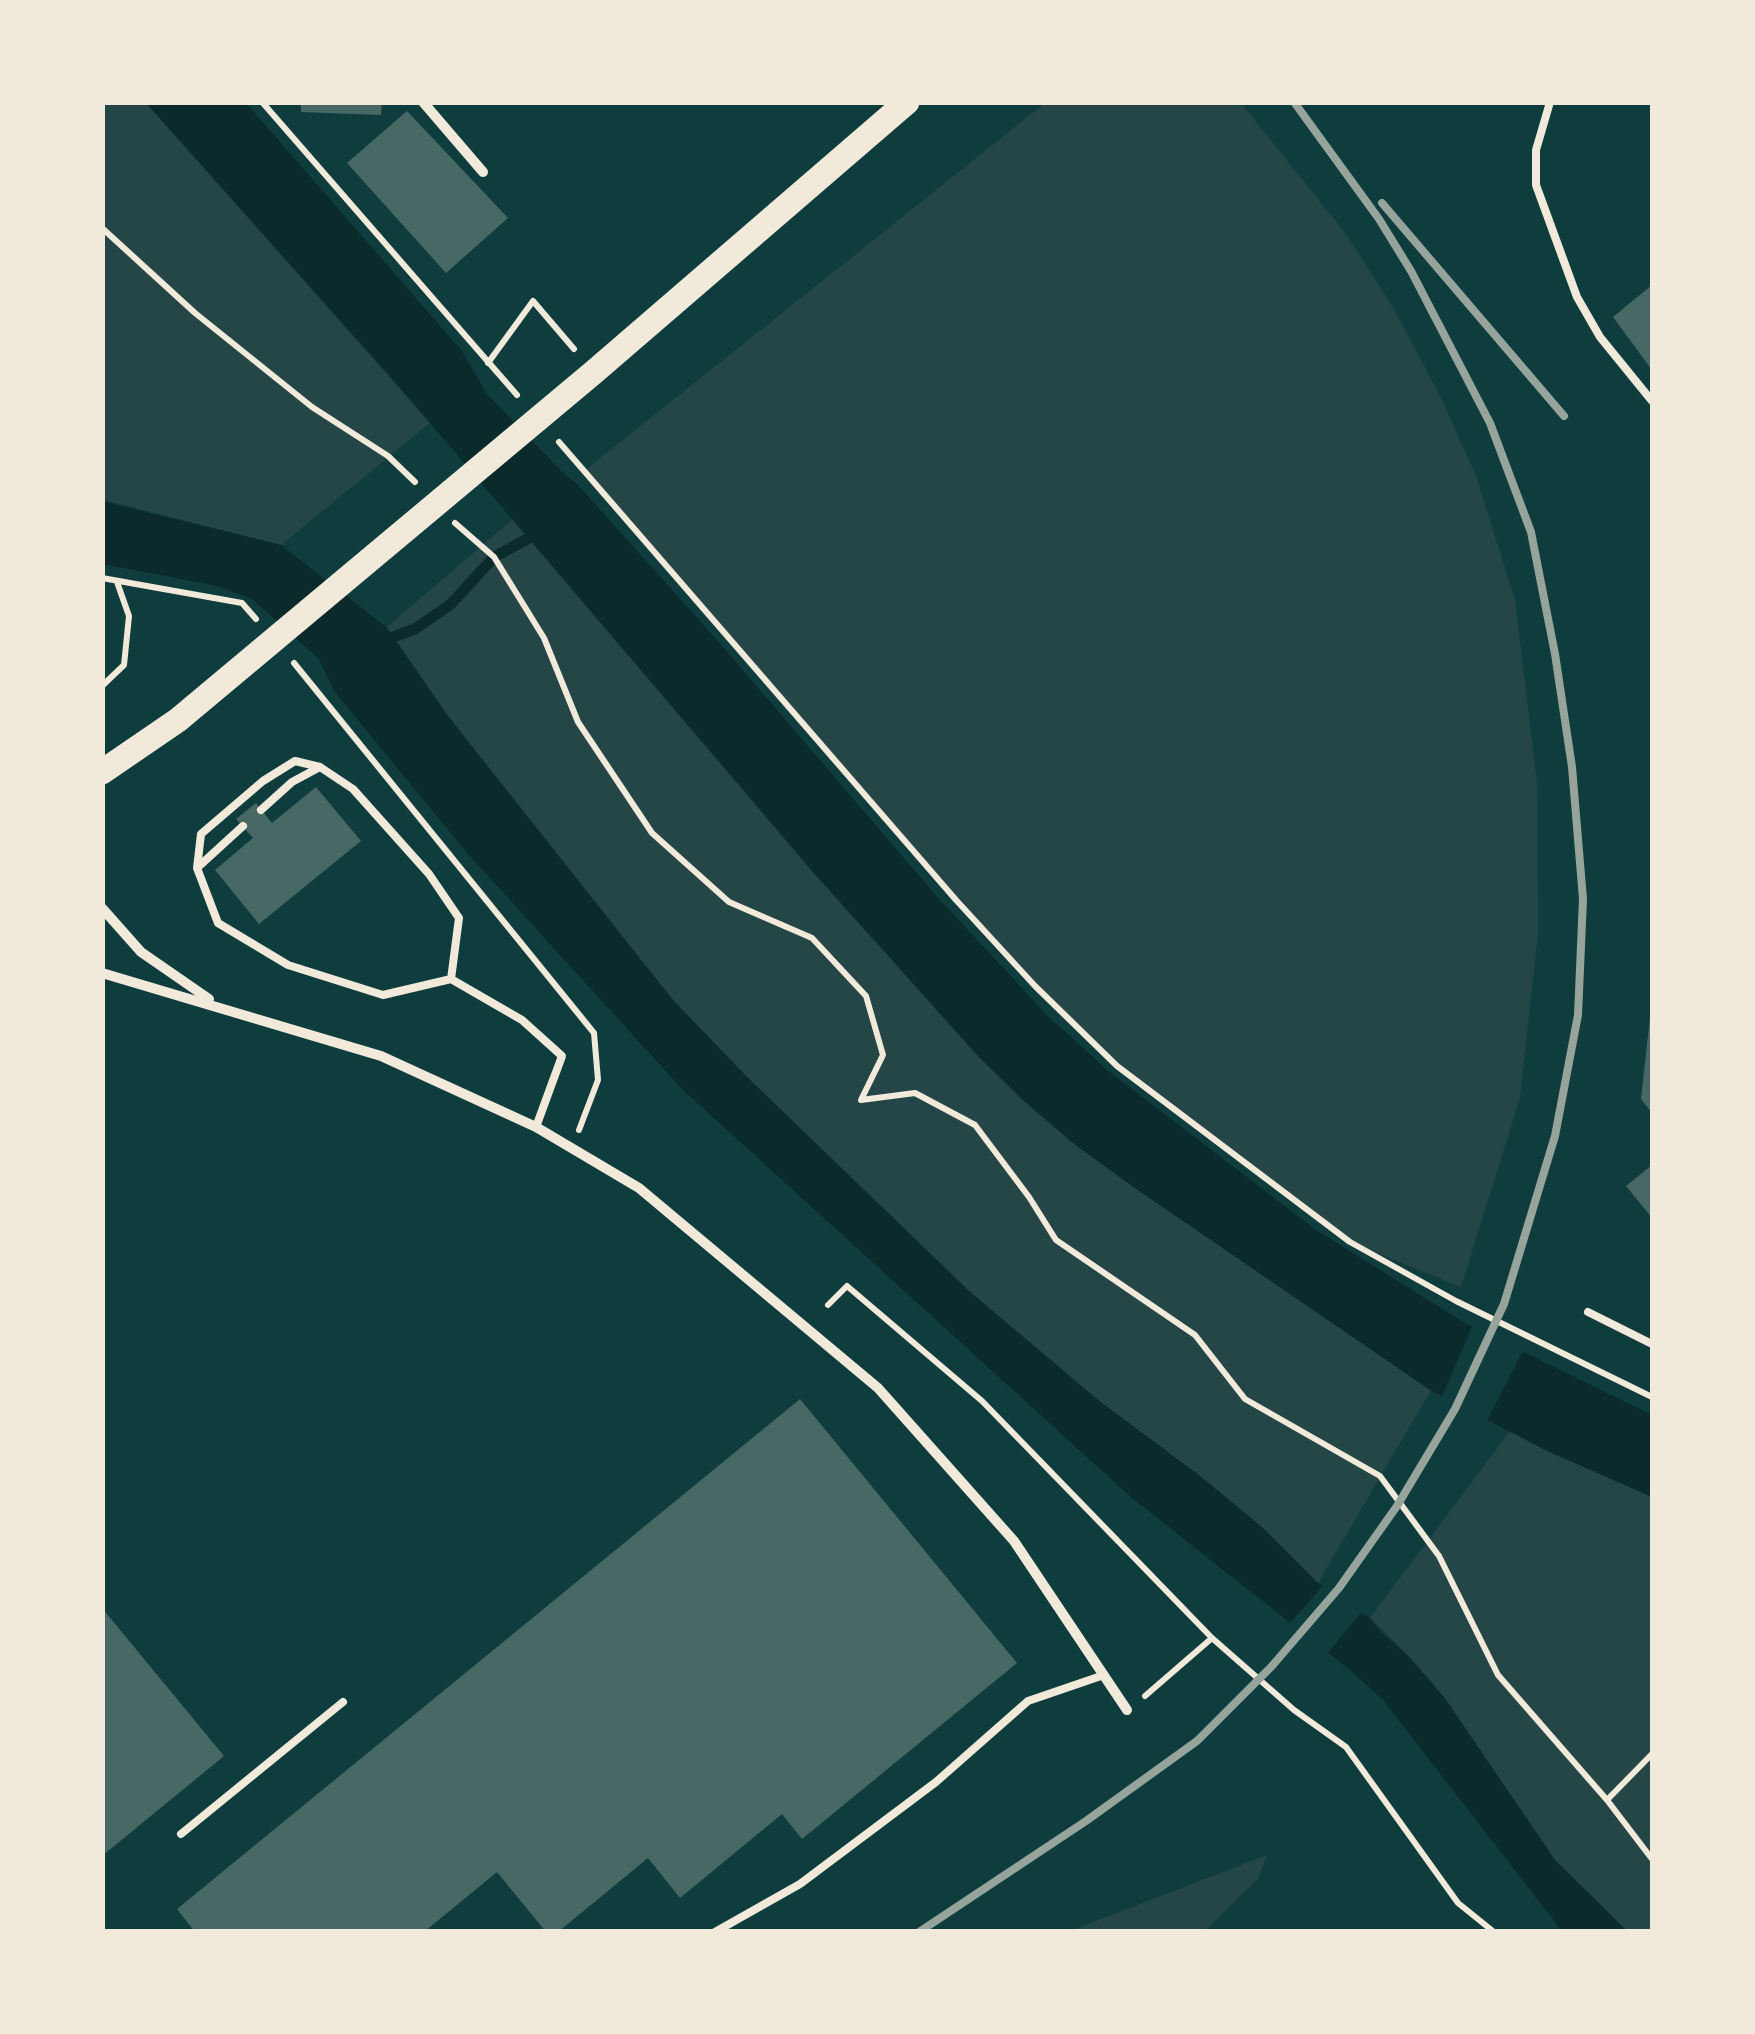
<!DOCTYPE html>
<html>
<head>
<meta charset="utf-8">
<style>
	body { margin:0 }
	#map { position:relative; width:1755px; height:2034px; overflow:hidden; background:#0f3d3e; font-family:Cabin,sans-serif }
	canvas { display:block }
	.frame { position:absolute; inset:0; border:105px solid #f1e9da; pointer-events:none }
</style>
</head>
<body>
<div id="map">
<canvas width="1755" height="2034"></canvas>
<div class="frame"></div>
</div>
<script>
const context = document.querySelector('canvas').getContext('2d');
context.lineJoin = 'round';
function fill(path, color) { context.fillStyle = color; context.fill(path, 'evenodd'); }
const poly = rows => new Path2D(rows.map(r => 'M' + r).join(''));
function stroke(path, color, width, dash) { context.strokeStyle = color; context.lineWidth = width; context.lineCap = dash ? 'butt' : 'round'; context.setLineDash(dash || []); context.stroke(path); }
fill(poly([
	[102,103,146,103,430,423,281,545,103,500],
	[1045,103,1241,103,1346,234,1394,309,1440,396,1475,473,1515,600,1537,783,1538,932,1520,1098,1461,1287,1350,1242,1117,1066,1035,986,584,471],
	[513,519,813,872,978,1056,1024,1101,1073,1143,1132,1186,1431,1390,1318,1583,1263,1528,1200,1476,1098,1400,969,1291,746,1076,673,1000,633,953,448,716,387,627],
	[1510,1431,1652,1497,1652,1931,1627,1931,1555,1860,1444,1697,1409,1656,1370,1618],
	[1267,1855,1258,1879,1205,1931,1070,1931]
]), '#244646');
fill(poly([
	[146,103,246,103,462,351,486,393,562,472,578,485,717,640,939,899,1048,1016,1107,1070,1316,1230,1465,1323,1652,1415,1652,1497,1547,1451,1430,1390,1132,1186,1073,1143,1024,1101,978,1056,813,872,390,376],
	[102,501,281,545,386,627,448,716,673,1000,746,1076,969,1291,1098,1400,1200,1476,1263,1528,1318,1583,1370,1618,1380,1631,1408,1656,1444,1697,1555,1860,1627,1931,1562,1931,1383,1700,1350,1670,1132,1498,683,1090,468,854,334,691,318,658,252,599,217,586,103,564]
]), '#0a2a2b');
fill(poly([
	[1474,1322,1525,1347,1485,1424,1440,1401],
	[1326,1582,1365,1608,1325,1656,1287,1627]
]), '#0f3d3e');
stroke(poly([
	[382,641,415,629,451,604,494,557,542,531]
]), '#0a2a2b', 11);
fill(poly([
	[301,102,382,102,381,115,301,112],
	[407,111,508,218,446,273,347,163],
	[1652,285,1652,370,1613,317],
	[316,787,361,841,259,924,215,870,253,838,236,819,256,803,272,823],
	[1650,1017,1652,1017,1652,1113,1641,1099],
	[1652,1165,1652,1218,1626,1186],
	[800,1399,1017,1663,802,1839,782,1814,680,1898,648,1858,558,1932,546,1932,497,1872,424,1932,195,1932,177,1909],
	[102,1608,224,1756,102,1856]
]), '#486865');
stroke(poly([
	[262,102,517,395],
	[102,228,195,313,312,407,388,456,415,482],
	[488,363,533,301,574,349],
	[559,442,956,900,1035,986,1117,1066,1350,1242,1456,1301,1652,1397],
	[455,523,494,557,544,638,578,722,652,833,729,902,812,938,866,996,883,1055,861,1100,915,1093,975,1125,1029,1197,1056,1240,1195,1335,1245,1399,1380,1476,1439,1556,1498,1675,1607,1800,1652,1859],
	[102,578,242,603,256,619],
	[294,663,594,1033,598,1080,579,1130],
	[102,686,124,665,129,616,117,582],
	[828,1305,847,1286,982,1401,1212,1638,1294,1710,1346,1747,1458,1903,1494,1932],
	[1145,1696,1212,1638],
	[1607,1800,1652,1754]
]), '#f1e9da', 6);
stroke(poly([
	[1550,102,1536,150,1536,185,1577,297,1600,337,1652,401],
	[243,826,197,868,218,923,288,965,383,995,451,979,459,918,429,874,353,789,320,767,292,782,261,810],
	[197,868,201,834,263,781,295,761,320,767],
	[451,979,522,1020,562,1056,536,1127],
	[1588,1312,1652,1344],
	[181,1834,343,1702],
	[715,1932,800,1884,936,1782,1028,1701,1104,1675]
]), '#f1e9da', 8);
stroke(poly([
	[423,102,483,172],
	[102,908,141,952,209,999],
	[102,973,381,1056,536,1127,639,1188,878,1388,1014,1541,1127,1710]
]), '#f1e9da', 10);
stroke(poly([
	[102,772,178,720,594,372,907,102]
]), '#f1e9da', 25);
stroke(poly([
	[1382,203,1564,416],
	[919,1932,1086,1821,1197,1741,1272,1666,1339,1588,1397,1506,1455,1409,1504,1304,1555,1136,1578,1015,1583,899,1572,767,1555,654,1531,532,1490,423,1411,271,1379,219,1294,102]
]), '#97a49c', 8);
</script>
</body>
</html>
